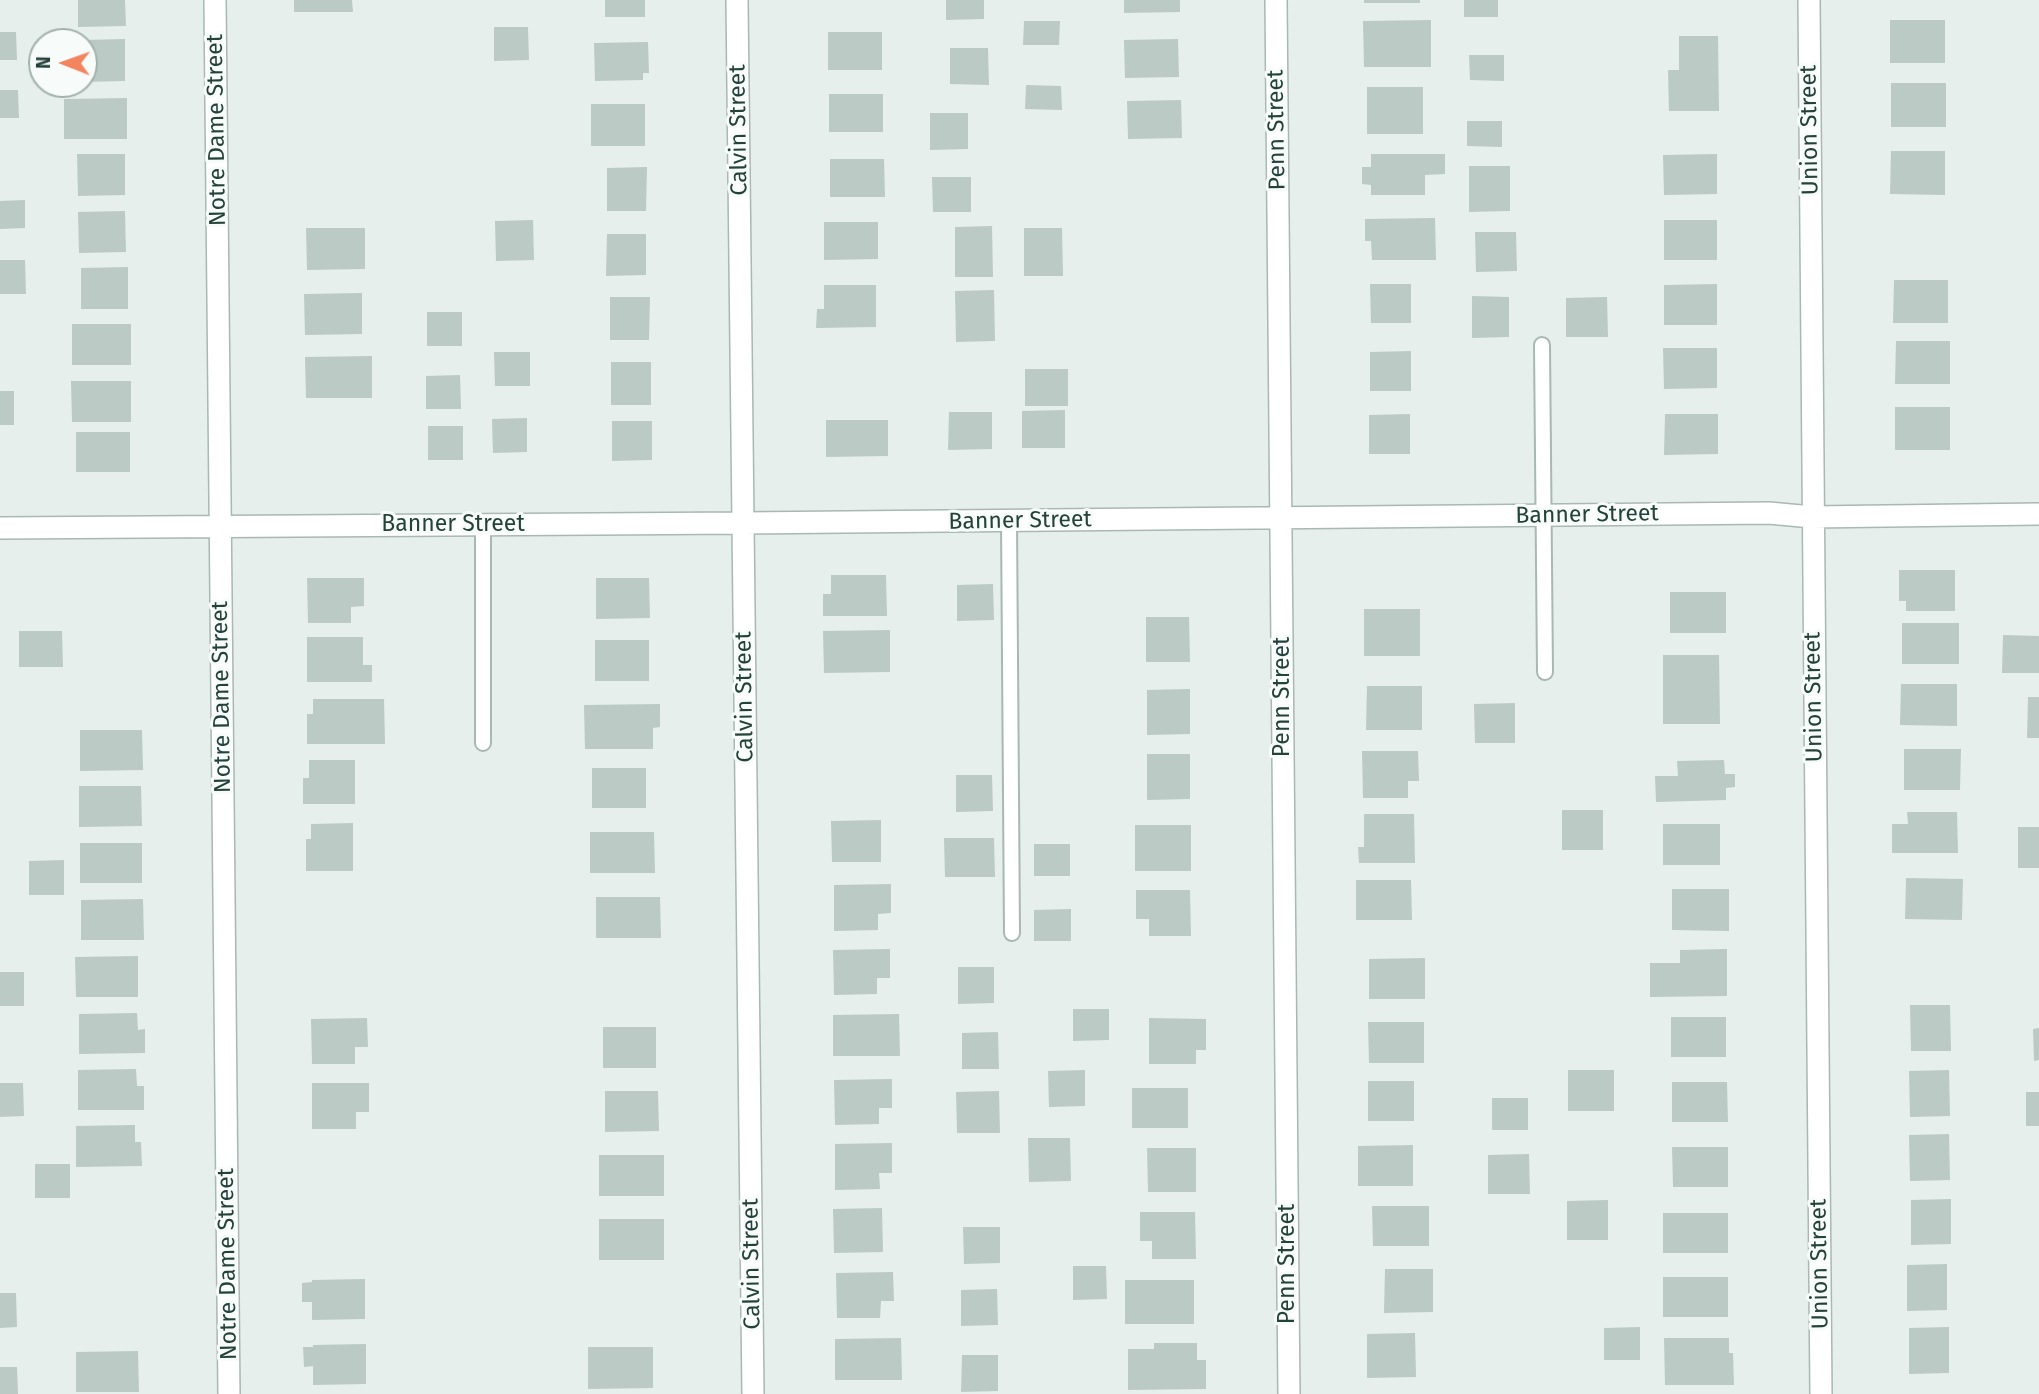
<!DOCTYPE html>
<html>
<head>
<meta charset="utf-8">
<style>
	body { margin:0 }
	#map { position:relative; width:2039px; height:1394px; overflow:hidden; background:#e6efeb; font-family:"Fira Sans",sans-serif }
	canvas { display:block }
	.north { position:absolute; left:28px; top:28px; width:70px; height:70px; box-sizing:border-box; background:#f7fbf9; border:2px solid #a3b1ad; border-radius:50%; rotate:271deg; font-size:19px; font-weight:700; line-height:28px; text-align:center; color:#24423a }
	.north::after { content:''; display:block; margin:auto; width:24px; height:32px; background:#f4845f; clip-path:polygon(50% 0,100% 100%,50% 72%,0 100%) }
</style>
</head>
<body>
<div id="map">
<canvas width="2039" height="1394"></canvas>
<div class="north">N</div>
</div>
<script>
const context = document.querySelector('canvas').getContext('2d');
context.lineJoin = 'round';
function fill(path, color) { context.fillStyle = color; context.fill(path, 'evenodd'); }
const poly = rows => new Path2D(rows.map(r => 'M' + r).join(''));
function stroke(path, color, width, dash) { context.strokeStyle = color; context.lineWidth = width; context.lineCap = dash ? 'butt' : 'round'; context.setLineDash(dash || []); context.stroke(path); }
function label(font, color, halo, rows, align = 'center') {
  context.font = font + ' "Fira Sans",sans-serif'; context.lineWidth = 6; context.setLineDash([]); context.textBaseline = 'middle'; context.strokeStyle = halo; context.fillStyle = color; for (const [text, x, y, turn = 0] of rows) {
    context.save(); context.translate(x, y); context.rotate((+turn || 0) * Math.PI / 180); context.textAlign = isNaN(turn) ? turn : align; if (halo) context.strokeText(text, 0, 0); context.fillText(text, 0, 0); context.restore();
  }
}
fill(poly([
	[78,0,125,0,126,26,78,27],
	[294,0,352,0,353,12,294,12],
	[605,0,645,0,645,17,605,17],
	[946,0,984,0,984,19,946,20],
	[1124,0,1180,0,1180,12,1124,13],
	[1364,0,1420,0,1420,3,1364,3],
	[1464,0,1498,0,1498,17,1464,17],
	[1431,20,1431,67,1364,67,1363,21],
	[1890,20,1945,20,1945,63,1890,63],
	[1024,21,1060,21,1059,45,1023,45],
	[494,27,528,27,529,60,494,61],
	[0,32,16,32,17,60,0,60],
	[828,32,882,32,882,70,828,70],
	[1679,36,1718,36,1719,111,1669,111,1668,70,1679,70],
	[125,39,125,81,84,82,84,40],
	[1178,39,1179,77,1125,78,1124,40],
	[648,42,649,73,643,73,643,80,595,81,594,43],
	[950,48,988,48,989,85,950,84],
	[1469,55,1504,55,1504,81,1470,80],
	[1891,83,1946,83,1946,127,1891,127],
	[1026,85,1061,86,1062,110,1025,109],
	[1367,87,1423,87,1423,134,1367,134],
	[0,90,18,90,19,118,0,118],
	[829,94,883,94,883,132,829,132],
	[127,98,127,139,64,139,64,99],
	[1181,100,1182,138,1128,139,1127,101],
	[591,104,645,104,645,146,591,146],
	[930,113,968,113,968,149,930,150],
	[1467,121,1502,121,1502,147,1467,146],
	[1891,151,1945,151,1945,195,1890,194],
	[77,154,125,154,125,195,78,196],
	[1371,154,1445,154,1445,174,1425,175,1425,195,1371,195,1371,185,1362,184,1362,167,1371,167],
	[1717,154,1717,194,1664,195,1663,155],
	[830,159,884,159,885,197,830,197],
	[1469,166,1510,166,1510,211,1469,212],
	[647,167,646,211,607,211,607,168],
	[932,177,971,177,971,212,933,212],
	[25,200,25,228,0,229,0,201],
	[125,211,126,252,79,253,78,212],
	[1435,218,1436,260,1372,260,1371,241,1365,241,1365,219],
	[533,220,534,260,496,261,495,221],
	[1664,220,1717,220,1717,260,1664,260],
	[824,222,878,222,878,259,824,260],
	[992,226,993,277,955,277,955,227],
	[306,228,365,228,365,269,307,270],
	[1024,228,1062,228,1063,276,1024,276],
	[1475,232,1516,232,1517,271,1476,272],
	[607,234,646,234,646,275,606,276],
	[0,260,25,260,26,294,0,294],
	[128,267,128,309,81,309,81,268],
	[1894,280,1948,280,1948,323,1893,323],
	[1370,284,1411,284,1411,323,1371,323],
	[1717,284,1717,325,1664,325,1664,285],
	[824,285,876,285,876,327,816,328,817,309,824,309],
	[994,290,995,341,956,342,955,291],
	[362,293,362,334,305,335,304,294],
	[1472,296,1509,297,1509,337,1472,338],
	[610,297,650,297,649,340,610,340],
	[1607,297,1608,337,1566,337,1566,298],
	[427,312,462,312,462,346,427,346],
	[72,324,131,324,131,365,72,365],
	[1896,341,1950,341,1950,384,1895,384],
	[1663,348,1717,348,1717,388,1664,389],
	[1411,351,1411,391,1370,391,1370,352],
	[494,352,530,352,530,386,495,386],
	[372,356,372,398,306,398,305,357],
	[611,362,651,362,651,405,611,405],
	[1025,369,1068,369,1068,406,1025,406],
	[460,375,461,409,426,409,426,376],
	[71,381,131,381,131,422,72,422],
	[0,391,14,391,14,425,0,425],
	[1895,407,1950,407,1950,450,1895,450],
	[1065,410,1065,448,1022,448,1022,411],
	[949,412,992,412,992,449,948,450],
	[1410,414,1410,454,1369,454,1369,415],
	[1665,414,1718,414,1718,454,1664,455],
	[527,418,527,452,493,453,492,419],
	[826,420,888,420,888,456,826,457],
	[612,421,652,421,652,460,612,461],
	[428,426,463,426,463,460,428,460],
	[76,432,130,432,130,472,76,472],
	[1899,570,1955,570,1955,611,1906,611,1906,601,1899,601],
	[831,575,886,575,887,616,823,616,823,594,831,594],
	[307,578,364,578,364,606,351,607,351,623,308,623],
	[596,578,649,578,650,618,596,619],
	[993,584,994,620,957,621,957,585],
	[1670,592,1726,592,1726,633,1670,633],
	[1364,609,1420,609,1420,656,1364,656],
	[1146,617,1189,617,1190,662,1146,662],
	[1902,623,1959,623,1959,664,1902,664],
	[890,630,890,672,824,673,823,631],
	[19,631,62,631,63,667,19,667],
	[2003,635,2039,636,2039,673,2002,673],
	[307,637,363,637,363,665,372,665,372,682,307,682],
	[595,640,649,640,649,681,595,681],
	[1663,655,1719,655,1720,724,1663,724],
	[1901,684,1957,684,1957,726,1900,725],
	[1367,686,1422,686,1422,730,1366,730],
	[1190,689,1190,734,1147,735,1147,690],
	[2028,697,2039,697,2039,738,2027,738],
	[313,699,384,699,385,744,307,744,307,714,313,714],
	[1515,703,1515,743,1475,743,1474,704],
	[660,704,660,727,653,728,653,749,585,749,584,705],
	[80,730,142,730,143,770,80,771],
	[1904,749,1961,749,1960,790,1904,790],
	[1362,751,1418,751,1419,781,1408,781,1408,798,1363,798],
	[1147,754,1190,754,1190,799,1147,800],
	[309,760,355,760,355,804,303,804,303,778,309,778],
	[1724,760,1725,774,1735,774,1735,787,1726,788,1726,800,1656,802,1655,776,1678,776,1677,761],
	[592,768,646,768,646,808,592,808],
	[956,775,992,775,993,811,956,812],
	[79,786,141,786,142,826,79,827],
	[1562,810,1603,810,1603,850,1562,850],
	[1907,812,1957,812,1958,853,1892,853,1892,824,1908,824],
	[1364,814,1414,814,1415,863,1359,863,1358,847,1364,847],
	[881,820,881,862,832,862,831,821],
	[353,823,353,871,306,871,306,839,311,839,311,824],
	[1663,824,1720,824,1720,865,1663,865],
	[1135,825,1191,825,1191,871,1135,871],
	[2018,827,2039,827,2039,868,2018,868],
	[590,832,654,832,655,873,590,873],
	[944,838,994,838,995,877,945,877],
	[80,843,142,843,142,883,80,883],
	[1034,844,1070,844,1070,876,1034,876],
	[64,860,64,895,29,895,29,861],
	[1906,878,1963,879,1962,920,1905,919],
	[1356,880,1411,880,1412,920,1356,920],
	[891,884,891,913,878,914,878,930,834,931,834,885],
	[1672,889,1729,889,1729,931,1672,930],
	[1136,890,1190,890,1191,936,1149,936,1149,919,1136,919],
	[596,897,660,897,661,938,596,938],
	[143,899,144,940,81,940,81,900],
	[1071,909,1071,941,1034,941,1034,910],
	[890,949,890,978,877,978,877,994,834,995,833,950],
	[1727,949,1727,996,1650,997,1650,963,1680,963,1680,950],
	[138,956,138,997,76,997,75,957],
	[1425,958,1425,999,1369,999,1369,959],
	[958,967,994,967,994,1003,958,1004],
	[0,972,24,972,24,1006,0,1006],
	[1910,1005,1950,1005,1951,1051,1911,1051],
	[1073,1009,1109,1009,1109,1040,1073,1041],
	[137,1013,138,1030,145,1029,145,1053,79,1054,79,1014],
	[899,1014,900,1056,833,1056,833,1015],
	[1671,1017,1726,1017,1726,1057,1671,1057],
	[367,1018,368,1047,355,1047,355,1064,312,1064,311,1019],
	[1149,1018,1206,1019,1206,1050,1196,1050,1196,1064,1149,1064],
	[1368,1022,1424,1022,1424,1063,1369,1063],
	[603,1027,656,1027,656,1068,603,1068],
	[2039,1028,2039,1060,2034,1061,2033,1029],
	[998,1032,999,1069,962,1069,962,1033],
	[136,1069,137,1086,144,1086,144,1110,78,1110,78,1070],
	[1085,1070,1085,1106,1049,1107,1048,1071],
	[1568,1070,1614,1070,1614,1111,1568,1111],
	[1949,1070,1950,1116,1910,1117,1909,1071],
	[892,1079,892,1108,879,1108,879,1124,835,1125,834,1080],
	[1368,1081,1414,1081,1414,1121,1368,1121],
	[1672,1082,1727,1082,1728,1122,1672,1122],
	[0,1083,23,1083,24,1116,0,1117],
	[312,1083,369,1083,369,1112,356,1112,356,1129,312,1129],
	[1132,1088,1188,1088,1188,1128,1132,1128],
	[605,1091,658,1091,659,1131,605,1132],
	[999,1091,1000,1133,957,1133,956,1092],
	[2026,1092,2039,1092,2039,1126,2026,1126],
	[1492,1098,1528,1098,1528,1130,1492,1130],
	[135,1125,135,1142,141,1142,142,1166,76,1167,76,1126],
	[1949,1134,1950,1180,1910,1181,1909,1135],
	[1028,1138,1070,1138,1071,1181,1029,1182],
	[892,1143,892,1173,879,1173,880,1189,835,1190,835,1144],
	[1413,1145,1413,1186,1358,1186,1358,1146],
	[1672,1147,1728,1147,1728,1187,1673,1187],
	[1147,1148,1196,1148,1196,1192,1148,1192],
	[1529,1154,1530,1194,1488,1194,1488,1155],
	[599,1155,664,1155,664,1196,599,1196],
	[35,1164,70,1164,70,1198,35,1198],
	[1951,1199,1951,1244,1911,1245,1911,1200],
	[1608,1200,1608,1240,1567,1240,1567,1201],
	[1372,1206,1429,1206,1429,1246,1373,1246],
	[882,1208,883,1252,834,1253,833,1209],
	[1140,1212,1195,1212,1196,1259,1152,1259,1152,1241,1140,1241],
	[1663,1213,1728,1213,1728,1253,1663,1253],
	[599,1219,664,1219,664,1260,599,1260],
	[963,1227,1000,1227,1000,1263,964,1264],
	[1947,1264,1947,1310,1907,1311,1907,1265],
	[1073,1266,1106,1266,1107,1299,1073,1300],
	[1385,1269,1433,1269,1433,1312,1384,1313],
	[893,1272,894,1301,881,1301,880,1318,837,1318,836,1273],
	[1663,1277,1728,1277,1728,1317,1663,1317],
	[365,1279,365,1319,312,1320,312,1302,302,1302,302,1283,312,1282,312,1280],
	[1125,1280,1194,1280,1194,1324,1125,1324],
	[997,1289,998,1325,961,1326,961,1290],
	[0,1293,16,1293,17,1327,0,1328],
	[1640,1327,1640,1360,1604,1360,1604,1328],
	[1949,1327,1949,1373,1909,1374,1909,1328],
	[1415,1333,1416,1377,1367,1378,1367,1334],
	[901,1338,902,1380,835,1380,835,1339],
	[1664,1338,1729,1338,1729,1353,1733,1353,1734,1385,1665,1385],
	[1154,1343,1197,1343,1197,1360,1206,1360,1206,1389,1128,1390,1128,1349,1154,1349],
	[366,1344,366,1384,313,1385,313,1366,304,1367,303,1347,313,1347,313,1345],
	[588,1347,653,1347,653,1388,588,1389],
	[138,1351,139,1392,76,1392,76,1352],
	[962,1355,998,1355,998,1391,961,1392],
	[0,1367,17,1367,18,1394,0,1394]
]), '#bbcac4');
const lane = poly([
	[1542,345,1545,672],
	[1009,521,1012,933],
	[483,743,483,524]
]);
const street = poly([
	[215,0,229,1394],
	[737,0,753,1394],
	[1276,0,1289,1394],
	[1809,0,1821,1394],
	[0,528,743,523,1769,513,1812,517,2039,514]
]);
stroke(lane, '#a8b8b2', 18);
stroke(street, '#a8b8b2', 24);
stroke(lane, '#fff', 14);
stroke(street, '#fff', 21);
label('23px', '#24423a', '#f7fbf9', [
	["Notre Dame Street",217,130,-91],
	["Calvin Street",739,130,-91],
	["Penn Street",1277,130,-91],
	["Union Street",1810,130,-91],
	["Banner Street",1587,515,-1],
	["Banner Street",1020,521,-1],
	["Banner Street",453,525],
	["Notre Dame Street",222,697,-91],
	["Calvin Street",745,697,-91],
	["Penn Street",1283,697,-90],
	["Union Street",1814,697,-91],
	["Notre Dame Street",228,1264,-91],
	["Calvin Street",752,1264,-91],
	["Penn Street",1288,1264,-90],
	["Union Street",1820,1264,-91]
]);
</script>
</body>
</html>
